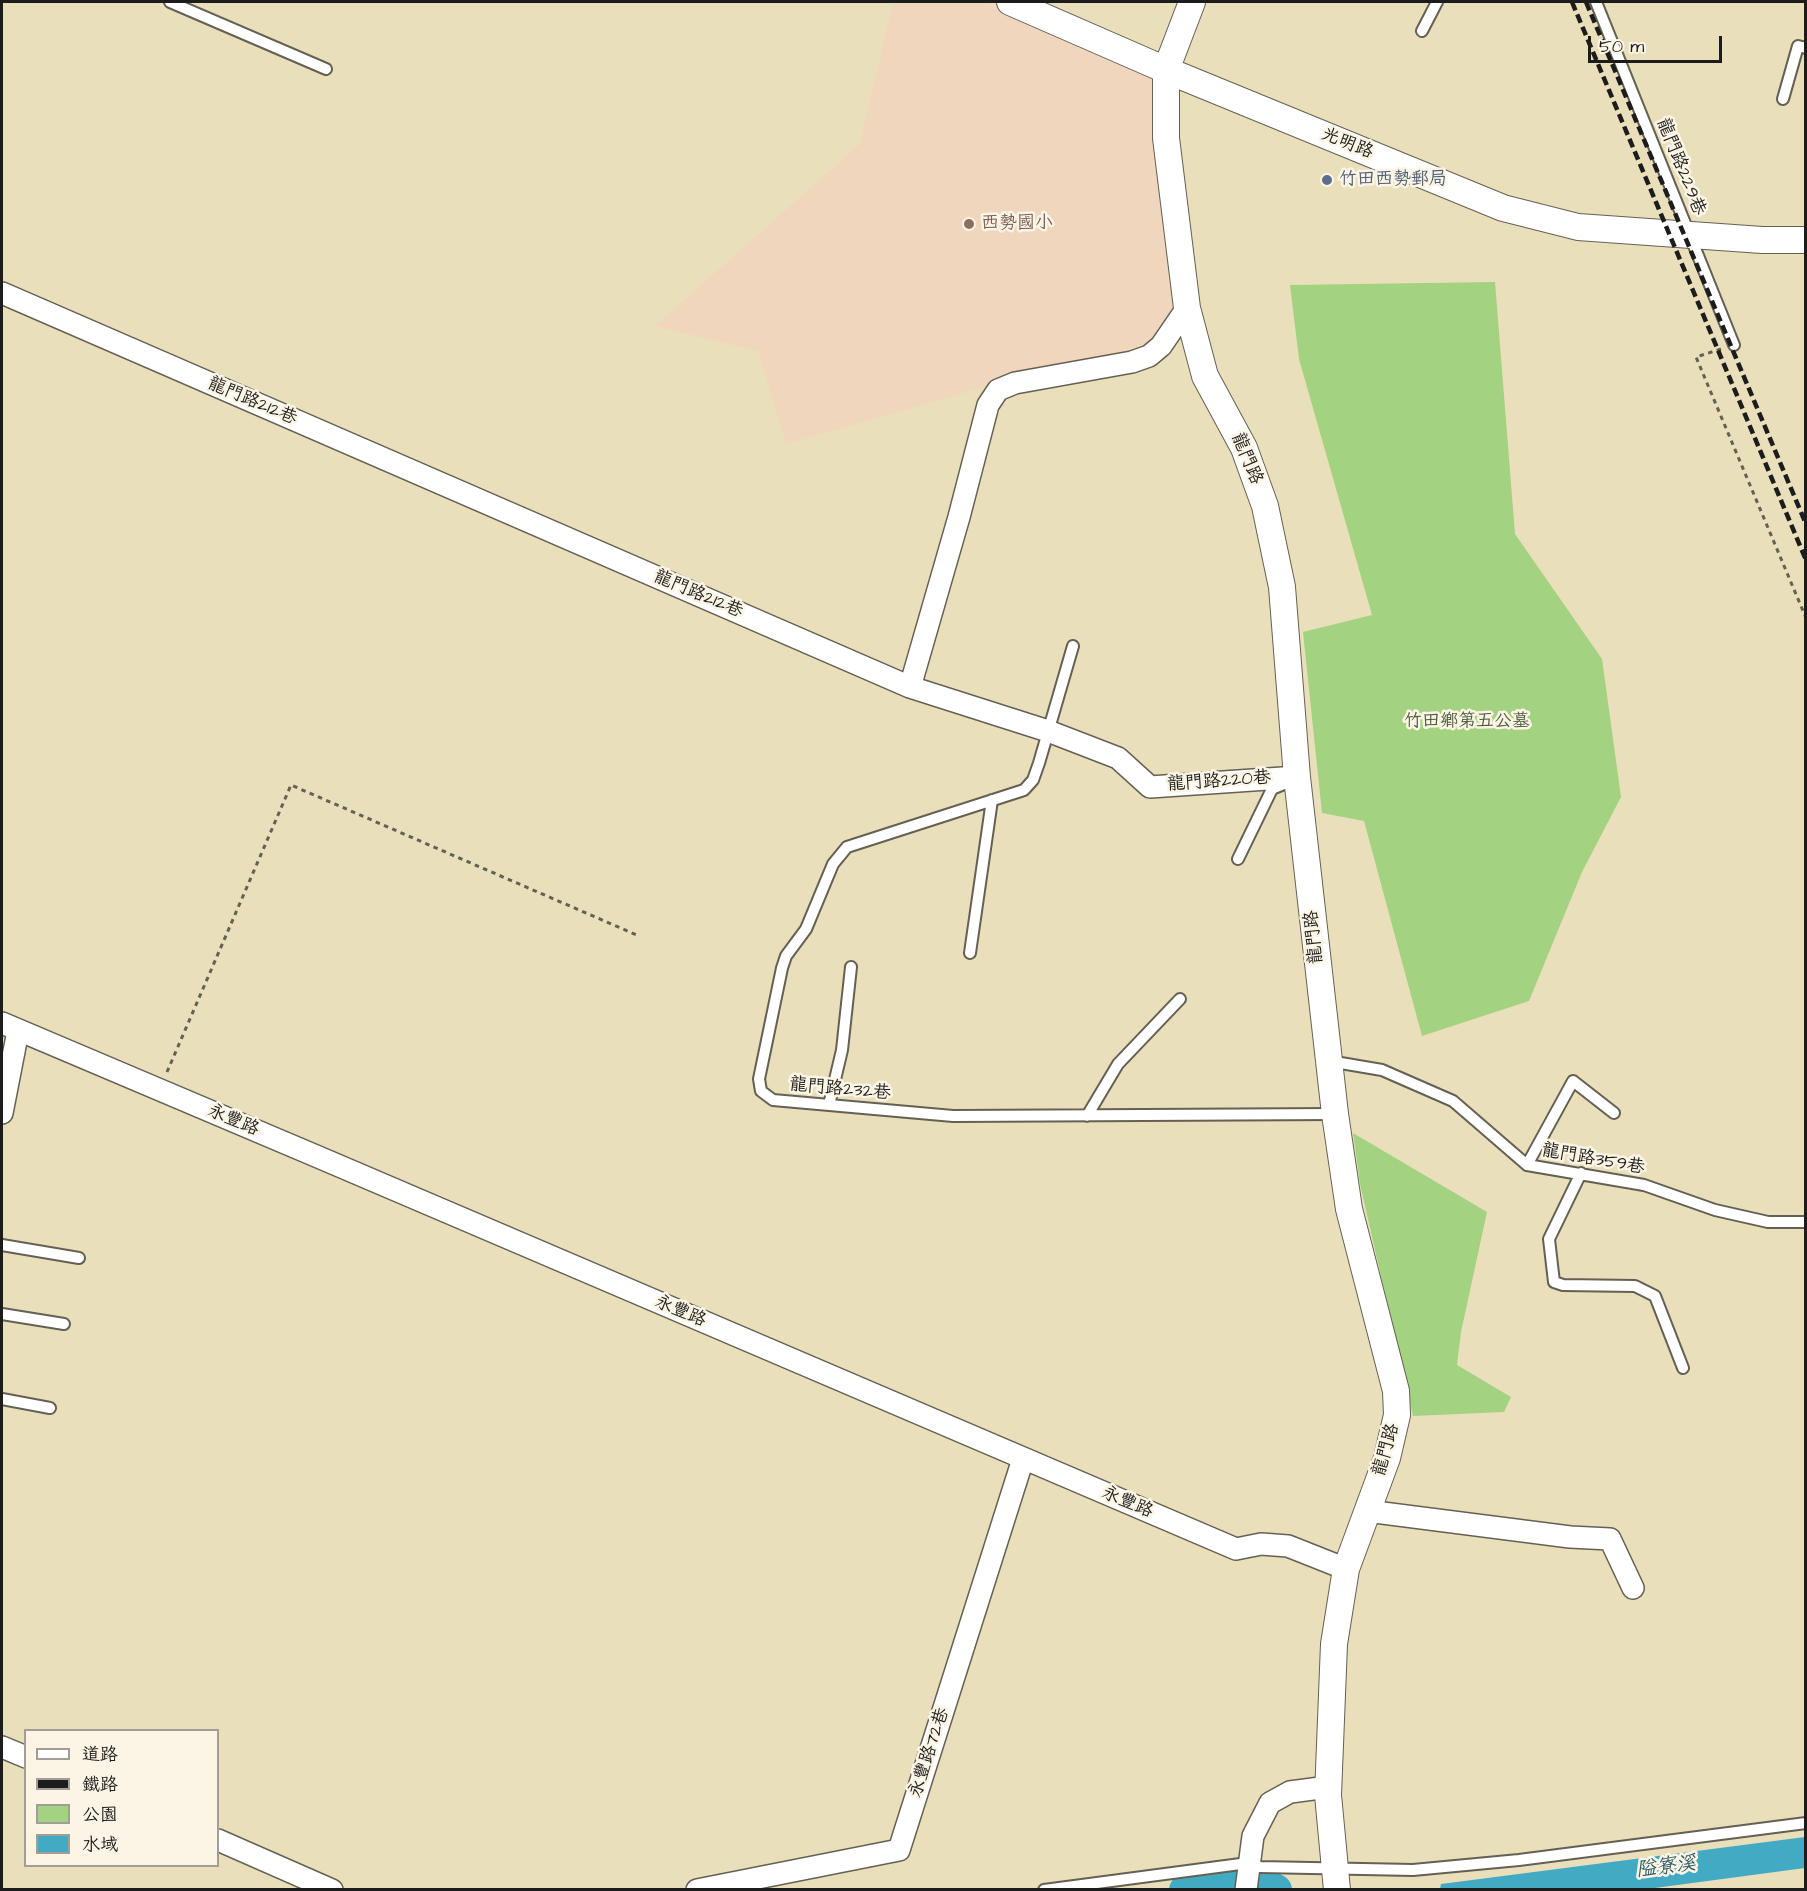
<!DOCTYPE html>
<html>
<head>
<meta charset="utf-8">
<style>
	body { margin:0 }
	#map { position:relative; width:1807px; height:1891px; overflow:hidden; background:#eadfbb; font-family:"Architects Daughter","LXGW WenKai TC",sans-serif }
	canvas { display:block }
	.frame { position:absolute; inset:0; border:3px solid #1c1c1c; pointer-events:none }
	.legend { position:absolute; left:24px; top:1729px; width:195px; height:138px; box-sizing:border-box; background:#fcf5e5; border:2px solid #a29e95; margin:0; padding:8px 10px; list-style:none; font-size:18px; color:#1c1c1c }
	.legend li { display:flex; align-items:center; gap:12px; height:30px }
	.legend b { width:30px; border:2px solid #a29e95 }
	.scale { position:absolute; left:1588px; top:36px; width:134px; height:27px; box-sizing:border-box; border:3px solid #1c1c1c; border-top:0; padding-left:8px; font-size:18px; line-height:21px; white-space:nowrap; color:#1c1c1c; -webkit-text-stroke:4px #fcf5e5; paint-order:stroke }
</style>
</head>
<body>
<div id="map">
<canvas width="1807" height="1891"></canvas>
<div class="frame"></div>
<ul class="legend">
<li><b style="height:8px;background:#fff"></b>道路</li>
<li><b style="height:8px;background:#1c1c1c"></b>鐵路</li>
<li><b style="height:16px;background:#a3d280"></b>公園</li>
<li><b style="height:16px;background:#43aac3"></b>水域</li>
</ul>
<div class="scale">50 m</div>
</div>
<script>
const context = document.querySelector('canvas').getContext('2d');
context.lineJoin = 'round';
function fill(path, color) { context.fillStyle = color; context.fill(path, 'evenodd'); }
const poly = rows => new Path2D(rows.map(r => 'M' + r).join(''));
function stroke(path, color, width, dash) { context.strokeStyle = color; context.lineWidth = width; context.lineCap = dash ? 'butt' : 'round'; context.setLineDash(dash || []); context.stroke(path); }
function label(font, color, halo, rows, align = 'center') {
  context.font = font + ' "Architects Daughter","LXGW WenKai TC",sans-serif'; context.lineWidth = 5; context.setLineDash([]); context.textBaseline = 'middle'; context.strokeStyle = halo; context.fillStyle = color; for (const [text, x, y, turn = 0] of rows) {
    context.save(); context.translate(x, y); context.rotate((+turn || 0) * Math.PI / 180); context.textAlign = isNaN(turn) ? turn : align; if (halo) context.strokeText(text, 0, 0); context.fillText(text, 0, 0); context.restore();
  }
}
fill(poly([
	[893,2,985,2,1155,79,1177,303,1151,342,1119,352,1009,377,988,386,786,444,758,351,655,326,860,144]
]), '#efd6bc');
fill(poly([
	[1495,282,1515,534,1602,659,1621,797,1582,872,1529,1001,1422,1036,1364,821,1322,813,1303,632,1372,615,1299,359,1290,285],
	[1353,1133,1487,1212,1461,1332,1457,1365,1511,1397,1504,1412,1413,1416,1360,1184]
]), '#a3d280');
fill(poly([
	[1805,1837,1805,1868,1640,1890,1440,1889,1441,1884]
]), '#43aac3');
stroke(poly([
	[1185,1890,1219,1885,1265,1884,1276,1890]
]), '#43aac3', 32);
const service = poly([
	[170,2,326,69],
	[1596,2,1734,345],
	[1422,31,1437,2],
	[1783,99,1798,46,1806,48],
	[1073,646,1039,763,1033,780,1024,790,847,847,833,864,806,929,786,956,782,968,759,1079,761,1091,773,1100,953,1116,1335,1114],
	[1238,859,1272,789,1284,784],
	[970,953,992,800],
	[1329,1061,1382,1070,1453,1101,1527,1165,1644,1185,1715,1210,1768,1222,1806,1222],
	[829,1105,842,1050,851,967],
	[1087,1116,1118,1064,1180,999],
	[1527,1165,1573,1081,1614,1113],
	[1581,1173,1549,1239,1554,1282,1563,1285,1635,1286,1655,1296,1683,1368],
	[2,1245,79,1258],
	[2,1314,64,1324],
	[2,1399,50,1408],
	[1044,1890,1248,1863,1260,1867,1413,1870,1519,1860,1806,1823]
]);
const minor = poly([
	[2,293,910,687,1048,731,1118,758,1150,787,1297,777],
	[910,687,959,517,988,405,998,390,1015,383,1132,362,1149,356,1161,346,1187,308],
	[2,1023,323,1159,1236,1549,1261,1544,1288,1546,1346,1569],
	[2,1113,18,1031],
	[1367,1511,1570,1537,1610,1539,1633,1588],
	[2,1747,26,1757],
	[218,1840,332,1890],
	[697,1890,899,1850,1023,1459],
	[1246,1890,1253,1836,1270,1803,1290,1792,1328,1787]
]);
const tertiary = poly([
	[1010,2,1166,70,1503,208,1578,227,1762,240,1806,240],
	[1192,2,1166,70,1166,138,1187,308,1205,376,1244,448,1265,506,1282,587,1297,777,1335,1114,1349,1209,1396,1391,1397,1415,1387,1458,1346,1569,1334,1644,1328,1795,1337,1890]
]);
stroke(service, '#646054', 14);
stroke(minor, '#646054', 24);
stroke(tertiary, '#646054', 28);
stroke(poly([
	[1721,349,1696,357,1806,618],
	[167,1072,291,785,639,936]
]), '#646054', 3, [4.5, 4.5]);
stroke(service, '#fff', 10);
stroke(minor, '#fff', 21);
stroke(tertiary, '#fff', 26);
stroke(poly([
	[1572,2,1806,560],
	[1586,2,1806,524]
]), '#1c1c1c', 4.5, [9, 4.5]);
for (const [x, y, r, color] of [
	[1327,180,6,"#5c6f8a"],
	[969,224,6,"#8d6e63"]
]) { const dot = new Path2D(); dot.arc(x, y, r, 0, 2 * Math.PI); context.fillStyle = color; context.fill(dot); stroke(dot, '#fcf5e5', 2); }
label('18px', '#1c1c1c', '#fcf5e5', [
	["光明路",1347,144,22],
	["龍門路229巷",1680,167,68],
	["龍門路212巷",252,402,23],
	["龍門路",1246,459,67],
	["龍門路212巷",698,595,23],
	["龍門路220巷",1219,782,-4],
	["龍門路",1315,937,-96],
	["龍門路232巷",840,1090,5],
	["永豐路",233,1121,23],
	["龍門路359巷",1593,1160,10],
	["永豐路",680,1312,23],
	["龍門路",1387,1450,-74],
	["永豐路",1127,1503,23],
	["永豐路72巷",930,1753,-72]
]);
label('18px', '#4e5e75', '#fcf5e5', [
	["竹田西勢郵局",1339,180]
], 'left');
label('18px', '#785e54', '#fcf5e5', [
	["西勢國小",981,224]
], 'left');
label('18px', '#4b5c3f', '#fcf5e5', [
	["竹田鄉第五公墓",1467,722]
]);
label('italic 20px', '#2e5c67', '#fcf5e5', [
	["隘寮溪",1666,1868,-7]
]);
</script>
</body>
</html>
